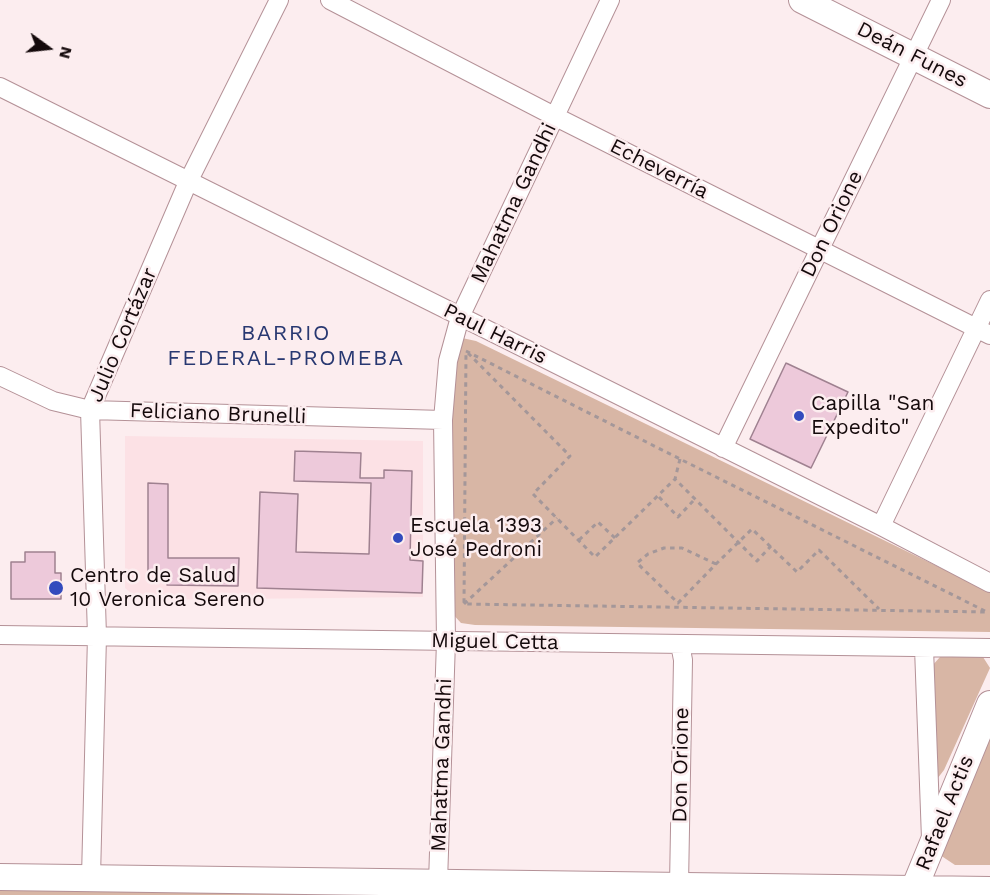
<!DOCTYPE html>
<html>
<head>
<meta charset="utf-8">
<style>
	body { margin:0 }
	#map { position:relative; width:990px; height:895px; overflow:hidden; background:#fcedef; font-family:"Work Sans",sans-serif }
	canvas { display:block }
	.north { position:absolute; left:18px; top:18px; width:60px; height:60px; -webkit-text-stroke:4px #fcedef; paint-order:stroke; rotate:105deg; font-size:16px; font-weight:700; line-height:24px; text-align:center; color:#14090b }
	.north::after { content:''; display:block; margin:auto; width:21px; height:27px; background:#14090b; clip-path:polygon(50% 0,100% 100%,50% 72%,0 100%) }
</style>
</head>
<body>
<div id="map">
<canvas width="990" height="895"></canvas>
<div class="north">N</div>
</div>
<script>
const context = document.querySelector('canvas').getContext('2d');
context.lineJoin = 'round';
function fill(path, color) { context.fillStyle = color; context.fill(path, 'evenodd'); }
const poly = rows => new Path2D(rows.map(r => 'M' + r).join(''));
function stroke(path, color, width, dash) { context.strokeStyle = color; context.lineWidth = width; context.lineCap = dash ? 'butt' : 'round'; context.setLineDash(dash || []); context.stroke(path); }
function label(font, color, halo, rows, align = 'center') {
  context.font = font + ' "Work Sans",sans-serif'; context.lineWidth = 5; context.setLineDash([]); context.textBaseline = 'middle'; context.strokeStyle = halo; context.fillStyle = color; for (const [text, x, y, turn = 0] of rows) {
    context.save(); context.translate(x, y); context.rotate((+turn || 0) * Math.PI / 180); context.textAlign = isNaN(turn) ? turn : align; if (halo) context.strokeText(text, 0, 0); context.fillText(text, 0, 0); context.restore();
  }
}
fill(poly([
	[125,436,423,441,423,597,139,600,125,588]
]), '#fce1e5');
fill(poly([
	[462,338,476,341,990,592,990,632,475,625,461,623,450,611,448,419,453,361],
	[940,657,983,657,990,668,944,770,934,783,932,666],
	[990,728,990,865,955,865,937,853],
	[0,890,476,895,0,895]
]), '#d8b6a5');
const building = poly([
	[786,363,848,392,811,468,750,439,786,363],
	[295,451,361,453,360,478,384,478,384,470,412,471,410,560,423,561,422,593,257,588,260,492,298,494,296,552,369,554,371,483,294,481,295,451],
	[148,483,168,484,168,558,239,558,238,586,167,585,167,572,148,572,148,483],
	[25,552,55,552,55,573,61,573,61,599,11,599,11,562,25,562,25,552]
]);
fill(building, '#edc9da');
stroke(building, '#9f8190', 1.5);
const street = poly([
	[330,0,554,116,990,335],
	[0,87,881,526,990,583],
	[0,376,53,401,90,410,443,420],
	[723,448,941,0],
	[881,526,990,300],
	[0,635,990,648],
	[924,648,931,839],
	[91,877,97,636,90,410,188,182,279,0],
	[438,882,446,641,443,420,448,361,460,317,610,0],
	[679,885,683,660,680,644]
]);
const secondary = poly([
	[802,0,990,95],
	[0,877,990,890],
	[914,889,990,704]
]);
stroke(street, '#b49197', 20);
stroke(secondary, '#b49197', 28);
stroke(poly([
	[466,351,680,459,987,612,464,604,466,351],
	[468,353,570,456,533,494,595,557,675,479],
	[680,459,675,479,757,561,771,546],
	[659,497,678,517,695,499],
	[579,540,598,522,615,538],
	[716,564,682,548,664,548,648,554,637,563,678,603,716,564,752,529,797,572,819,550,879,609],
	[464,604,557,518]
]), '#a49799', 3, [4.5, 4.5]);
stroke(street, '#fff', 18);
stroke(secondary, '#fff', 26);
for (const [x, y, r, color] of [
	[799,416,6,"#334bbd"],
	[398,538,6,"#334bbd"],
	[56,588,8,"#334bbd"]
]) { const dot = new Path2D(); dot.arc(x, y, r, 0, 2 * Math.PI); context.fillStyle = color; context.fill(dot); stroke(dot, '#fcedef', 2); }
label('21px', '#14090b', '#fcedef', [
	["Deán Funes",912,55,27],
	["Echeverría",659,169,27],
	["Mahatma Gandhi",514,203,-65],
	["Don Orione",832,224,-64],
	["Paul Harris",495,334,26],
	["Julio Cortázar",123,335,-67],
	["Feliciano Brunelli",218,414,2],
	["Miguel Cetta",495,642,1],
	["Mahatma Gandhi",442,765,-88],
	["Don Orione",681,765,-89],
	["Rafael Actis",945,813,-68]
]);
label('21px', '#14090b', '#fcedef', [
	["Capilla \"San",811,404],
	["Expedito\"",811,428],
	["Escuela 1393",410,526],
	["José Pedroni",410,550],
	["Centro de Salud",70,576],
	["10 Veronica Sereno",70,600]
], 'left');
context.letterSpacing = '1.5px';
label('22px', '#283871', '#fcedef', [
	["BARRIO",286,334],
	["FEDERAL-PROMEBA",286,359]
]);
context.letterSpacing = '0px';
</script>
</body>
</html>
